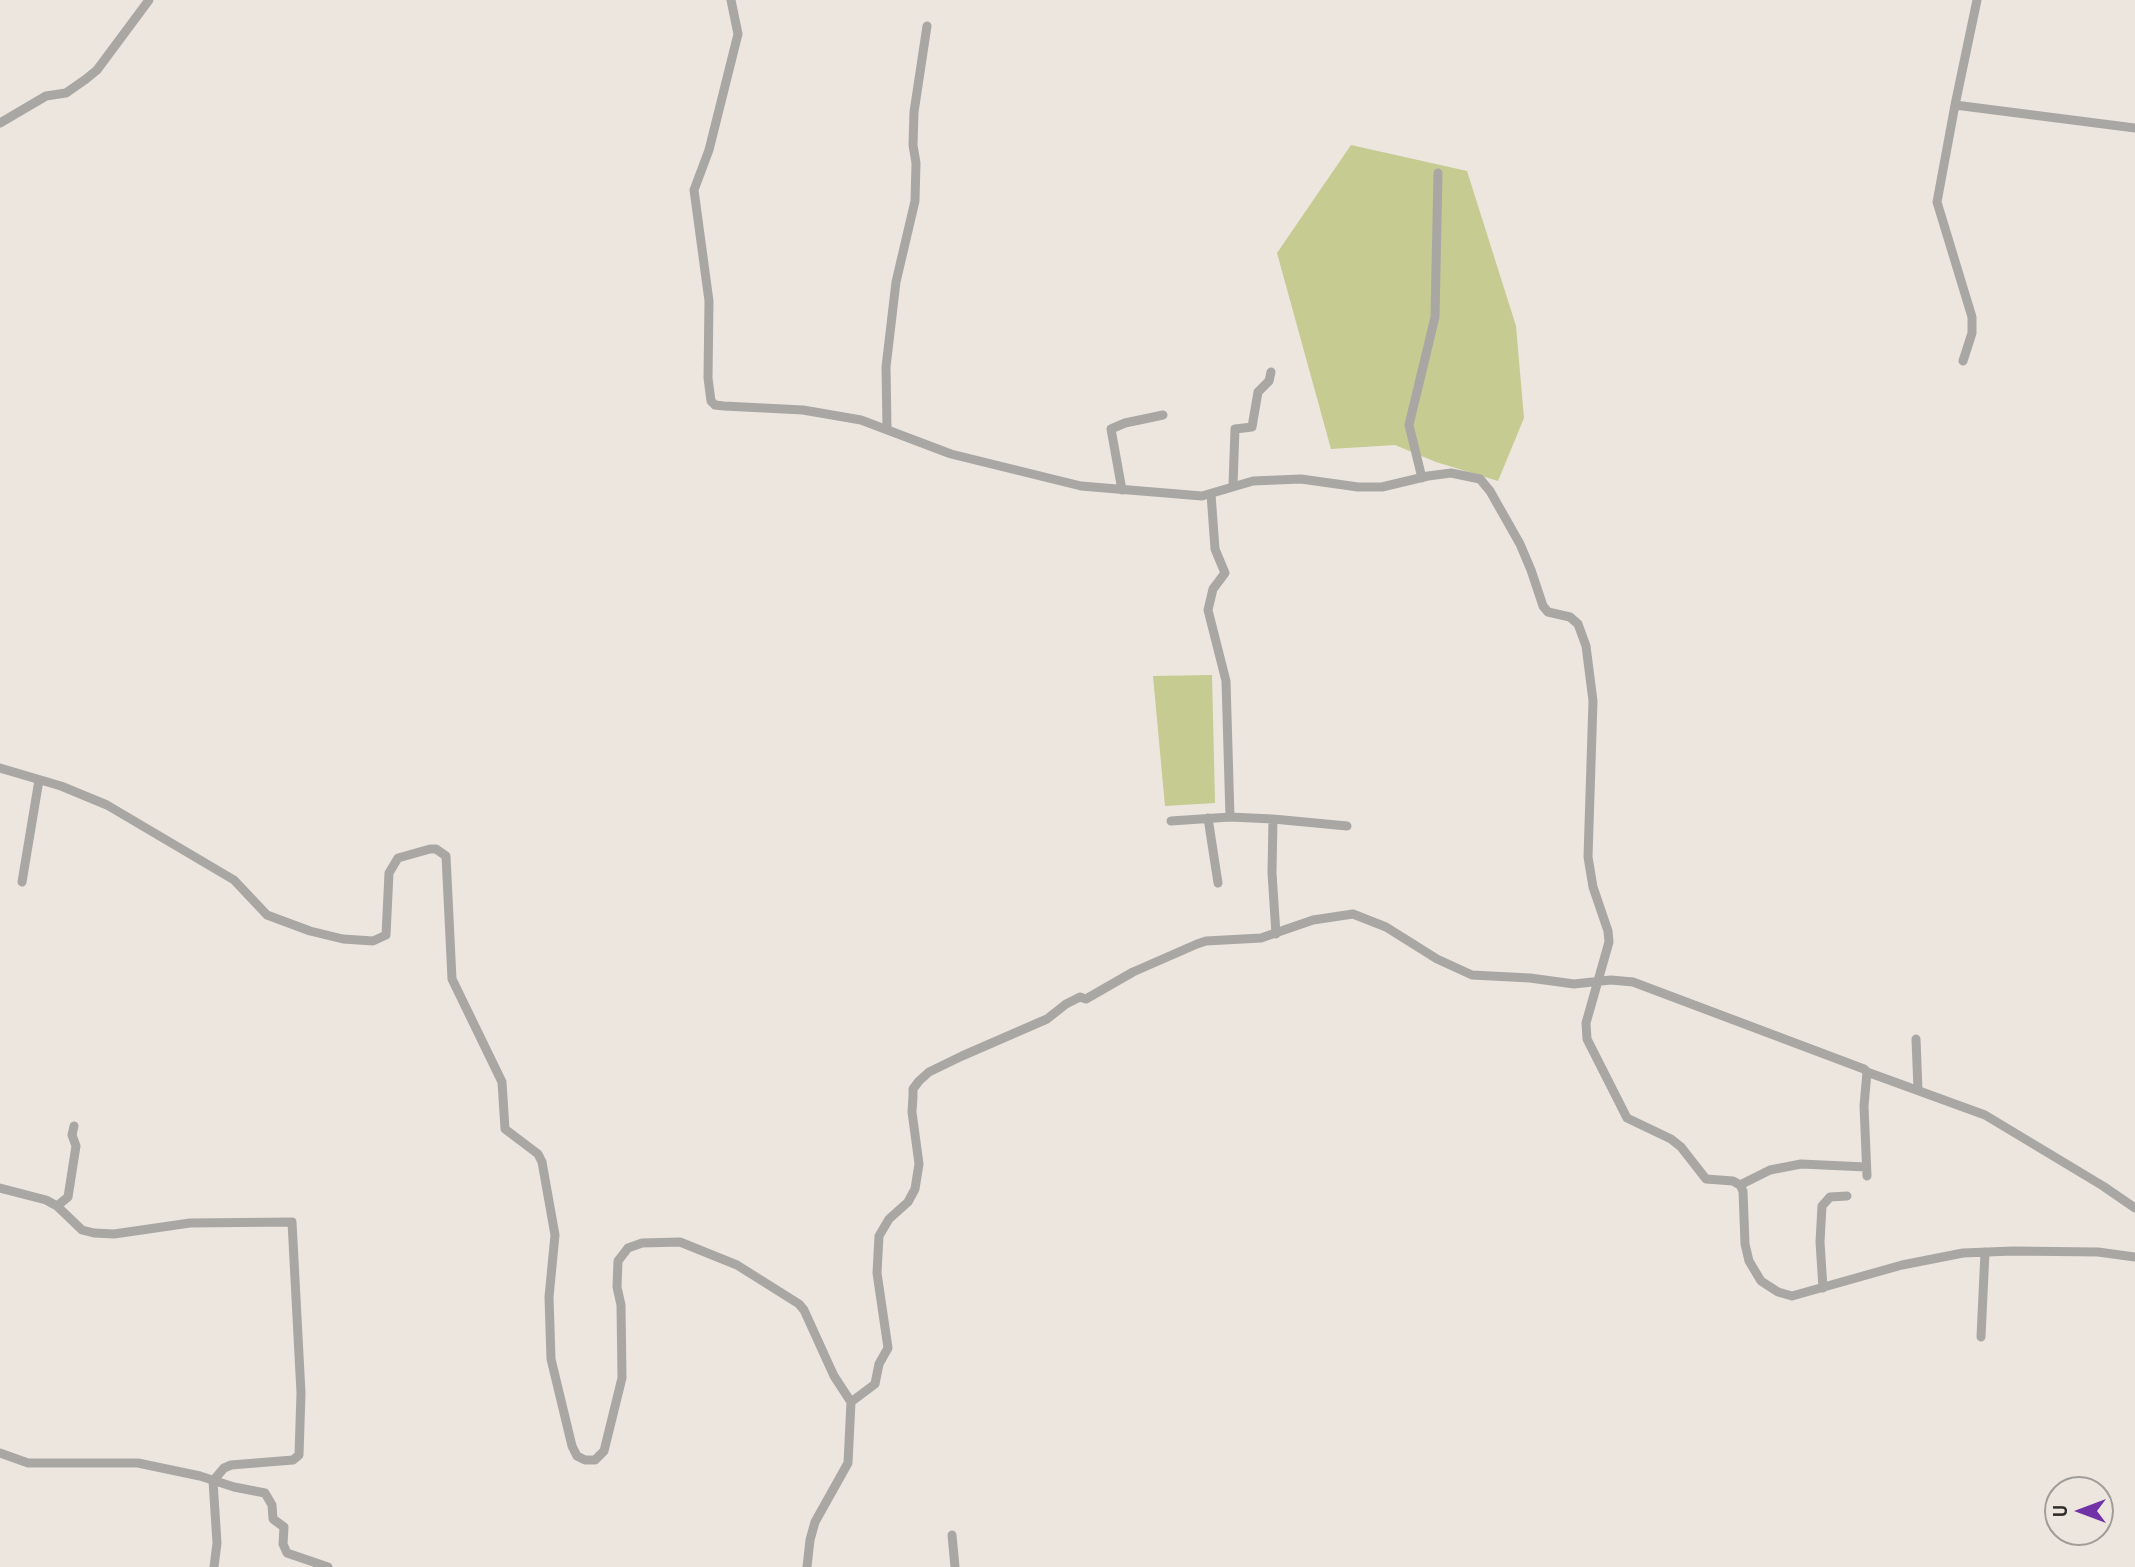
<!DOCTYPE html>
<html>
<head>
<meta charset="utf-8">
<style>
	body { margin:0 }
	#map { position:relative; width:2135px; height:1567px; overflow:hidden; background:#ece6df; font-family:"PT Sans",sans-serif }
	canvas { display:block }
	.north { position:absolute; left:2044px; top:1476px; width:70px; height:70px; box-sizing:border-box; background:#ece6df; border:2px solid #a09c97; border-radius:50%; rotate:270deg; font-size:19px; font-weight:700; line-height:28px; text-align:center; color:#2f2d2a }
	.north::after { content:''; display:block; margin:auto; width:24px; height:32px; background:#7232a7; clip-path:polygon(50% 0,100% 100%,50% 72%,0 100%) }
</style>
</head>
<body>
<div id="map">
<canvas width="2135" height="1567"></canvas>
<div class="north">U</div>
</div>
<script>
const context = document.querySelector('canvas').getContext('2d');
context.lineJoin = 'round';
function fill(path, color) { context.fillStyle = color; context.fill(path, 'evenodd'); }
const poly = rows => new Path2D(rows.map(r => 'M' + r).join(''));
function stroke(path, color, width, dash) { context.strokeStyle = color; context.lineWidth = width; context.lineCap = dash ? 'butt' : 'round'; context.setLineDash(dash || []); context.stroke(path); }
fill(poly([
	[1351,145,1467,171,1516,326,1524,418,1498,481,1436,462,1395,445,1331,449,1277,253],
	[1212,675,1215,803,1165,806,1153,676]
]), '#c5cb91');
stroke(poly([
	[731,0,738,34,709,150,694,190,709,301,708,378,711,401,715,405,724,406,803,410,861,420,951,454,1081,486,1202,496,1253,481,1301,479,1358,487,1382,487,1428,476,1451,473,1480,479,1490,491,1520,544,1531,570,1543,606,1548,612,1570,617,1578,624,1586,646,1593,701,1588,857,1593,887,1608,931,1609,942,1586,1023,1587,1039,1627,1118,1671,1139,1681,1147,1706,1179,1733,1181,1740,1185,1743,1191,1745,1244,1749,1261,1761,1281,1778,1292,1792,1296,1902,1265,1963,1253,2013,1251,2098,1252,2135,1257],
	[1955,105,1977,0],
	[0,123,46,96,66,93,86,79,97,70,149,0],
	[1963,361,1972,333,1972,317,1937,202,1955,105,2135,128],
	[887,429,886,367,896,282,915,201,916,163,913,145,914,112,927,26],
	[1422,478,1409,425,1435,317,1438,173],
	[1233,485,1235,429,1252,427,1258,392,1269,381,1271,372],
	[1122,490,1111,429,1125,423,1163,415],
	[1211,494,1215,549,1225,573,1213,589,1208,610,1226,681,1230,817,1273,819,1272,873,1276,934],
	[0,768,61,786,107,805,234,880,267,915,310,931,343,939,373,941,386,935,389,873,398,858,430,849,436,849,446,856,452,979,502,1082,505,1129,538,1154,542,1162,555,1235,549,1297,551,1359,572,1446,577,1456,585,1460,595,1460,604,1451,622,1378,621,1305,617,1287,618,1261,628,1248,642,1243,680,1242,737,1265,799,1304,804,1310,834,1376,851,1402],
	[1208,818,1218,883],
	[1273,819,1347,826],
	[1171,821,1230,817],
	[22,882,39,780],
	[1916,1039,1918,1090],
	[1867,1072,1985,1115,2103,1186,2135,1208],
	[1740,1185,1770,1170,1801,1164,1866,1167],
	[0,1188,46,1200,57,1206,82,1230,94,1233,114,1234,190,1223,292,1222,301,1393,299,1455,293,1460,231,1465,224,1468,213,1481,217,1543,214,1567],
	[57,1206,68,1197,76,1146,72,1135,74,1126],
	[1823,1288,1820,1242,1822,1206,1830,1197,1847,1196],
	[1981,1337,1985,1252],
	[0,1453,28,1463,138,1463,200,1476,234,1487,265,1493,272,1505,273,1519,284,1527,283,1544,287,1553,328,1567],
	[952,1535,955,1567],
	[807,1567,810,1540,815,1522,848,1463,851,1402,875,1384,879,1364,888,1348,877,1273,879,1236,889,1219,908,1202,915,1189,919,1164,912,1112,913,1096,913,1089,919,1081,929,1072,962,1056,1047,1019,1066,1004,1080,997,1086,999,1133,972,1197,944,1206,941,1261,938,1313,920,1353,914,1386,927,1437,959,1472,975,1530,978,1574,984,1611,980,1633,982,1864,1069,1867,1072,1864,1106,1867,1176]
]), '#a9a7a4', 9);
</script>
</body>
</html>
